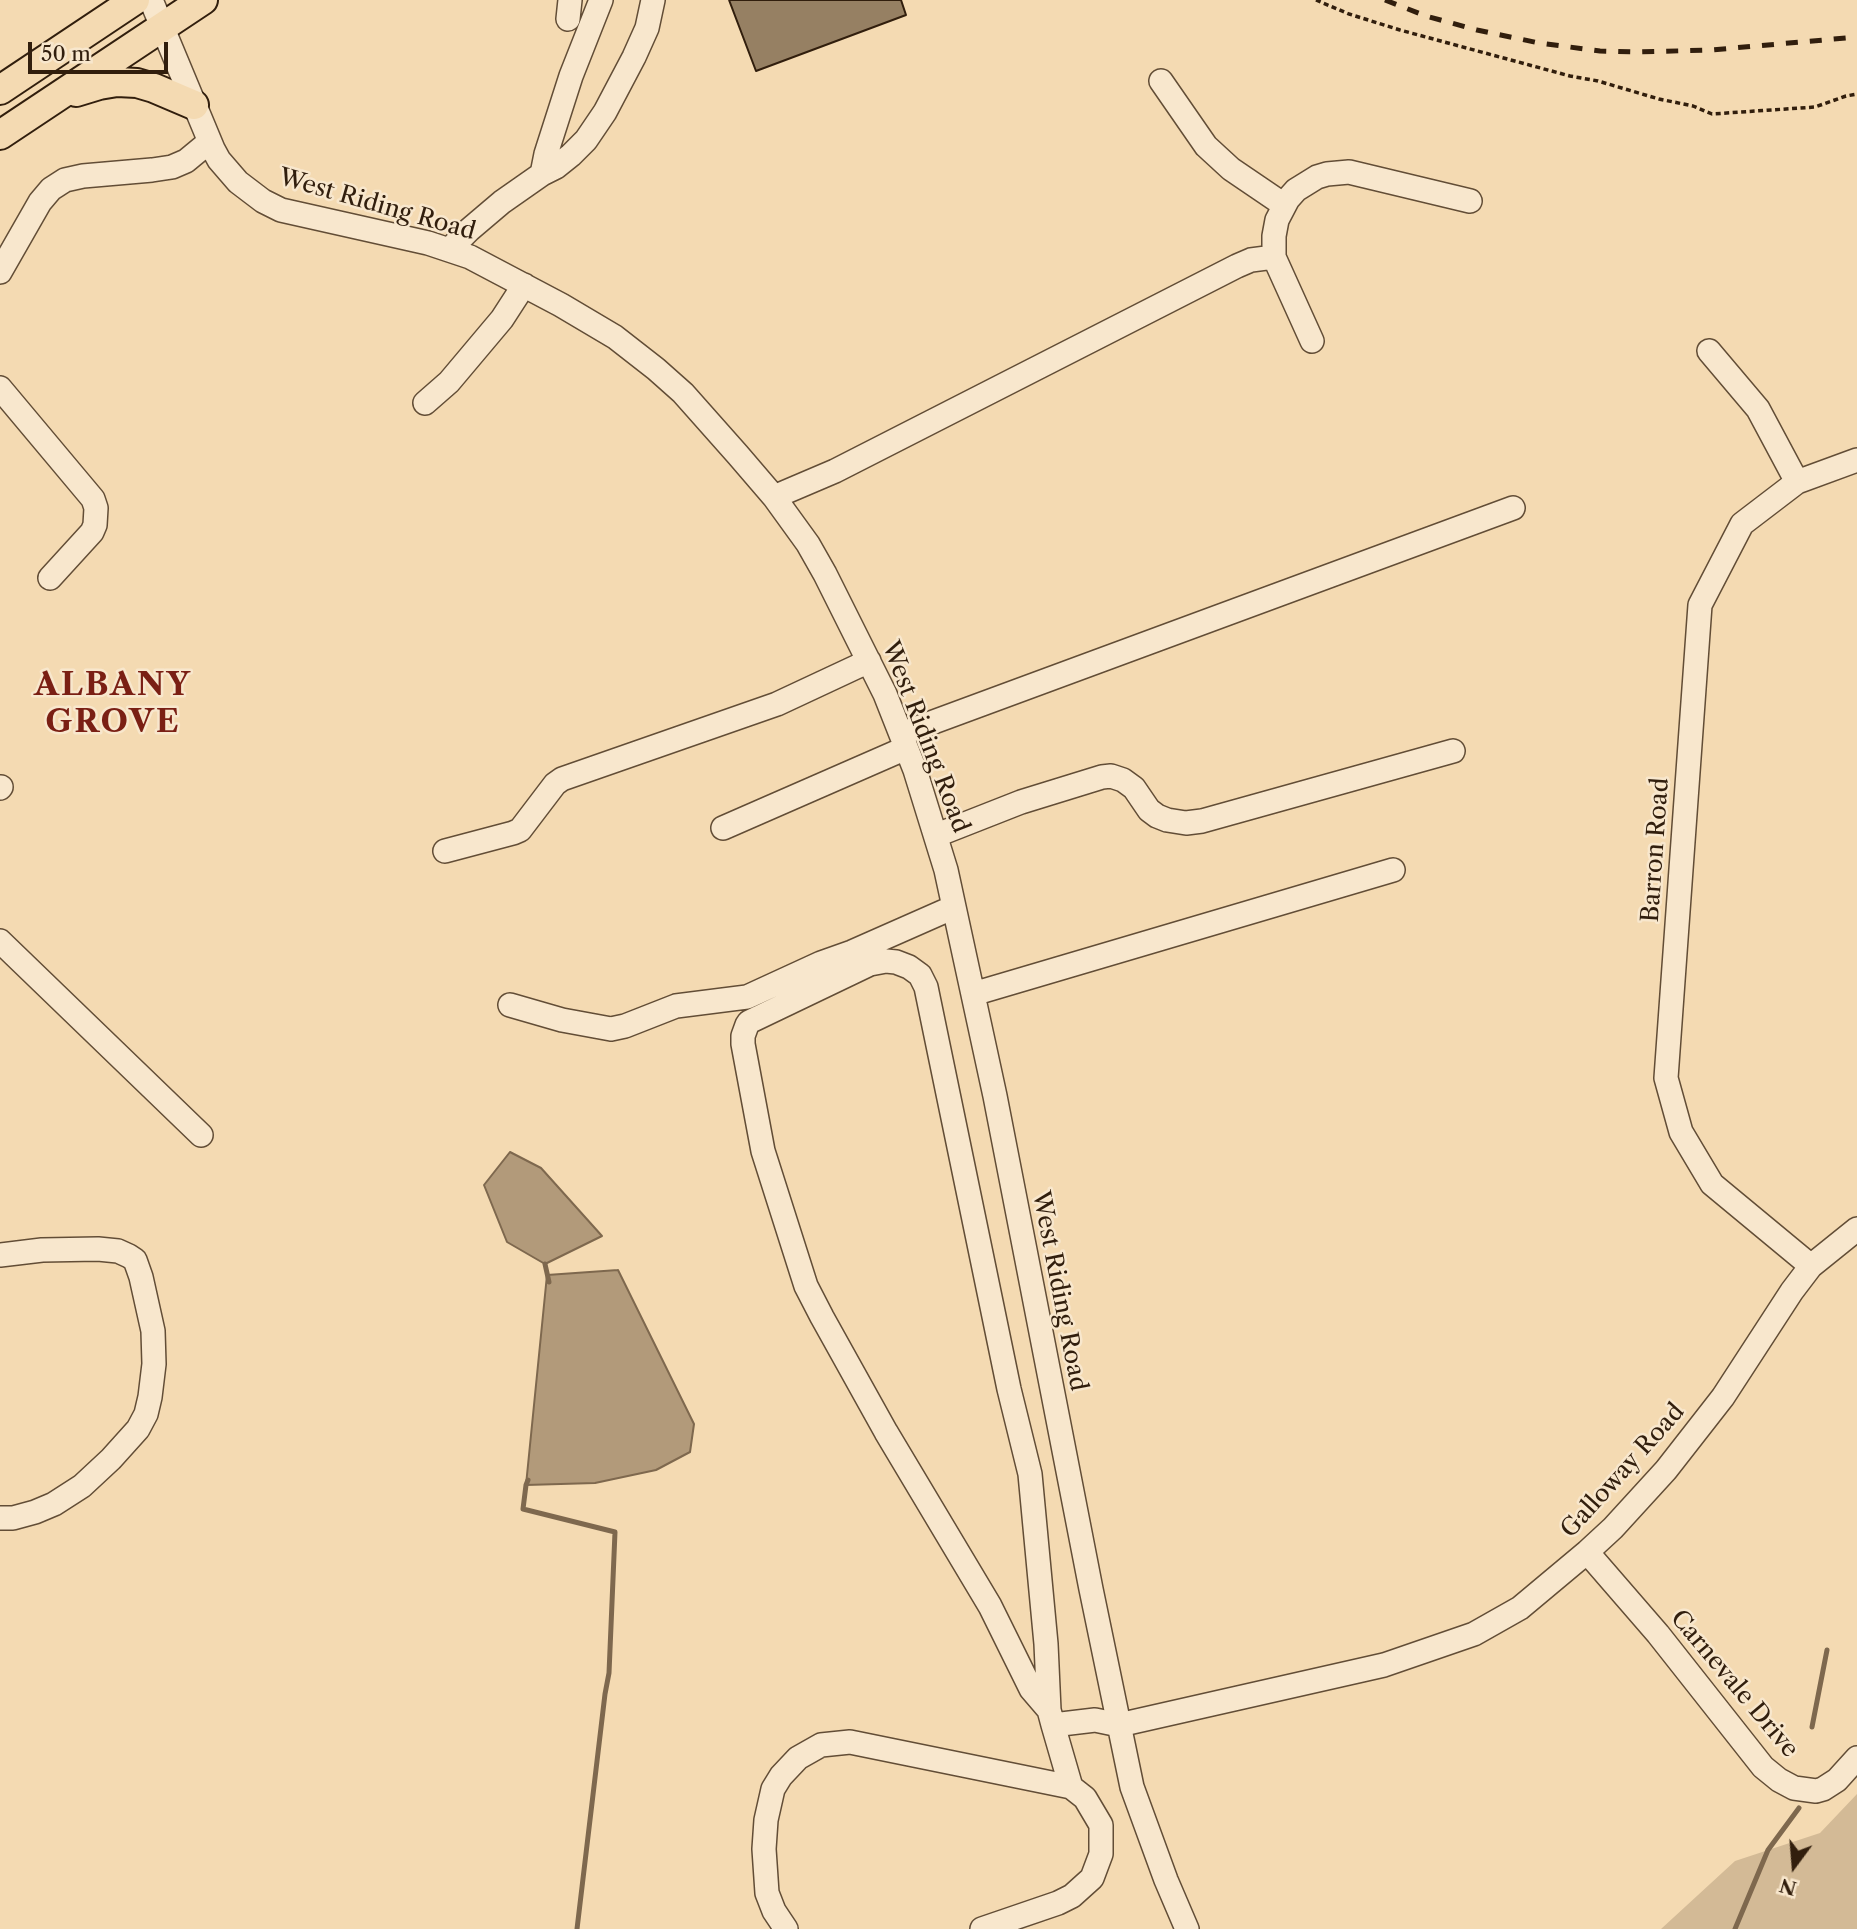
<!DOCTYPE html>
<html>
<head>
<meta charset="utf-8">
<style>
	body { margin:0 }
	#map { position:relative; width:1857px; height:1929px; overflow:hidden; background:#f4dab2; font-family:"Libre Caslon Text",serif }
	canvas { display:block }
	.north { position:absolute; left:1759px; top:1831px; width:70px; height:70px; -webkit-text-stroke:5px #f8e7cd; paint-order:stroke; rotate:196deg; font-size:19px; font-weight:700; line-height:28px; text-align:center; color:#311e0d }
	.north::after { content:''; display:block; margin:auto; width:24px; height:32px; background:#311e0d; clip-path:polygon(50% 0,100% 100%,50% 72%,0 100%) }
	.scale { position:absolute; left:28px; top:42px; width:140px; height:32px; box-sizing:border-box; border:4px solid #311e0d; border-top:0; padding-left:9px; font-size:21px; line-height:24px; white-space:nowrap; color:#311e0d; -webkit-text-stroke:5px #f8e7cd; paint-order:stroke }
</style>
</head>
<body>
<div id="map">
<canvas width="1857" height="1929"></canvas>
<div class="north">N</div>
<div class="scale">50 m</div>
</div>
<script>
const context = document.querySelector('canvas').getContext('2d');
context.lineJoin = 'round';
function fill(path, color) { context.fillStyle = color; context.fill(path, 'evenodd'); }
const poly = rows => new Path2D(rows.map(r => 'M' + r).join(''));
function stroke(path, color, width, dash) { context.strokeStyle = color; context.lineWidth = width; context.lineCap = dash ? 'butt' : 'round'; context.setLineDash(dash || []); context.stroke(path); }
function label(font, color, halo, rows, align = 'center') {
  context.font = font + ' "Libre Caslon Text",serif'; context.lineWidth = 5; context.setLineDash([]); context.textBaseline = 'middle'; context.strokeStyle = halo; context.fillStyle = color; for (const [text, x, y, turn = 0] of rows) {
    context.save(); context.translate(x, y); context.rotate((+turn || 0) * Math.PI / 180); context.textAlign = isNaN(turn) ? turn : align; if (halo) context.strokeText(text, 0, 0); context.fillText(text, 0, 0); context.restore();
  }
}
fill(poly([
	[1857,1794,1857,1929,1661,1929,1735,1861,1820,1833]
]), '#d3ba96');
const water = poly([
	[510,1152,541,1168,602,1236,545,1264,507,1242,484,1185,510,1152],
	[618,1270,694,1424,690,1452,656,1470,595,1483,526,1485,547,1275,618,1270]
]);
fill(water, '#b29a7a');
stroke(water, '#7e684e', 2);
stroke(poly([
	[545,1264,549,1282],
	[528,1480,526,1485,523,1509,615,1532,609,1673,605,1694,577,1929],
	[1812,1727,1827,1650],
	[1735,1929,1768,1850,1799,1808]
]), '#7e684e', 5);
const building = poly([
	[729,0,901,0,906,15,756,71,729,0]
]);
fill(building, '#968063');
stroke(building, '#311e0d', 2);
const minor = poly([
	[151,0,213,149,219,160,238,182,263,201,281,210,428,243,470,257,561,305,615,337,656,369,683,393,738,455,774,497,808,544,825,574,885,694,915,770,946,870,995,1096,1091,1589,1132,1787,1166,1880,1187,1929],
	[568,19,570,0],
	[1161,81,1206,146,1231,169,1284,205],
	[542,174,546,154,571,76,601,0],
	[450,249,469,230,502,202,542,174,556,167,571,155,586,140,605,112,634,57,647,28,653,0],
	[0,272,40,202,51,189,65,180,83,176,152,170,172,167,186,161,209,142],
	[1312,341,1274,257,1274,236,1277,220,1288,199,1296,190,1317,177,1327,174,1349,172,1470,201],
	[1709,351,1758,409,1797,482],
	[0,388,93,499,96,508,95,525,92,532,50,578],
	[425,403,449,382,502,319,524,285],
	[774,497,835,471,1237,266,1251,260,1274,257],
	[901,734,1513,508],
	[0,788,1,787],
	[723,828,906,748],
	[937,835,1021,802,1102,777,1111,776,1123,780,1134,788,1149,810,1157,816,1167,820,1186,823,1202,821,1453,751],
	[445,851,513,833,520,830,555,784,562,779,777,704,869,661],
	[0,941,201,1135],
	[973,994,1393,870],
	[510,1005,562,1020,611,1029,625,1026,676,1006,747,997,821,963,852,952,954,907],
	[0,1255,42,1250,98,1249,118,1251,129,1256,135,1260,141,1277,153,1331,154,1364,150,1397,146,1414,138,1429,111,1459,82,1486,54,1504,35,1512,13,1518,0,1518],
	[1811,1266,1712,1184,1681,1132,1666,1078,1700,605,1742,524,1797,482,1857,460],
	[1587,1552,1658,1634,1763,1767,1779,1780,1794,1788,1816,1791,1823,1789,1837,1780,1857,1758],
	[1049,1710,1031,1689,990,1606,886,1432,822,1317,806,1286,763,1151,743,1044,743,1036,747,1025,749,1022,870,964,886,961,896,962,909,967,920,975,926,987,1009,1389,1030,1474,1046,1644,1049,1710,1053,1725],
	[1071,1787,1053,1725,1095,1720,1119,1725,1384,1665,1474,1634,1520,1608,1587,1552,1613,1528,1666,1470,1723,1397,1792,1291,1811,1266,1857,1229],
	[786,1929,774,1911,767,1893,764,1849,766,1820,773,1789,781,1776,798,1758,821,1745,850,1742,1071,1787,1085,1798,1101,1825,1101,1854,1092,1878,1072,1896,1058,1903,982,1929]
]);
const major = poly([
	[0,90,135,0],
	[76,92,99,85,117,82,137,83,154,88,194,105],
	[0,135,203,0]
]);
stroke(minor, '#624d36', 26);
stroke(major, '#311e0d', 32);
stroke(poly([
	[1316,0,1349,14,1400,30,1570,76,1598,81,1659,99,1693,106,1712,114,1815,107,1846,96,1857,94]
]), '#311e0d', 3.5, [5, 3.5]);
stroke(minor, '#f8e7cd', 23);
stroke(major, '#f4dab2', 28);
stroke(poly([
	[1385,0,1426,16,1477,30,1539,43,1600,51,1636,52,1711,50,1857,37]
]), '#311e0d', 5, [12, 12]);
label('24px', '#311e0d', '#f8e7cd', [
	["West Riding Road",377,205,16],
	["West Riding Road",925,737,69],
	["Barron Road",1656,850,-86],
	["West Riding Road",1059,1291,79],
	["Galloway Road",1623,1471,-48],
	["Carnevale Drive",1734,1684,50]
]);
context.letterSpacing = '2px';
label('bold 32px', '#7a1f14', '#f8e7cd', [
	["ALBANY",113,686],
	["GROVE",113,723]
]);
context.letterSpacing = '0px';
</script>
</body>
</html>
